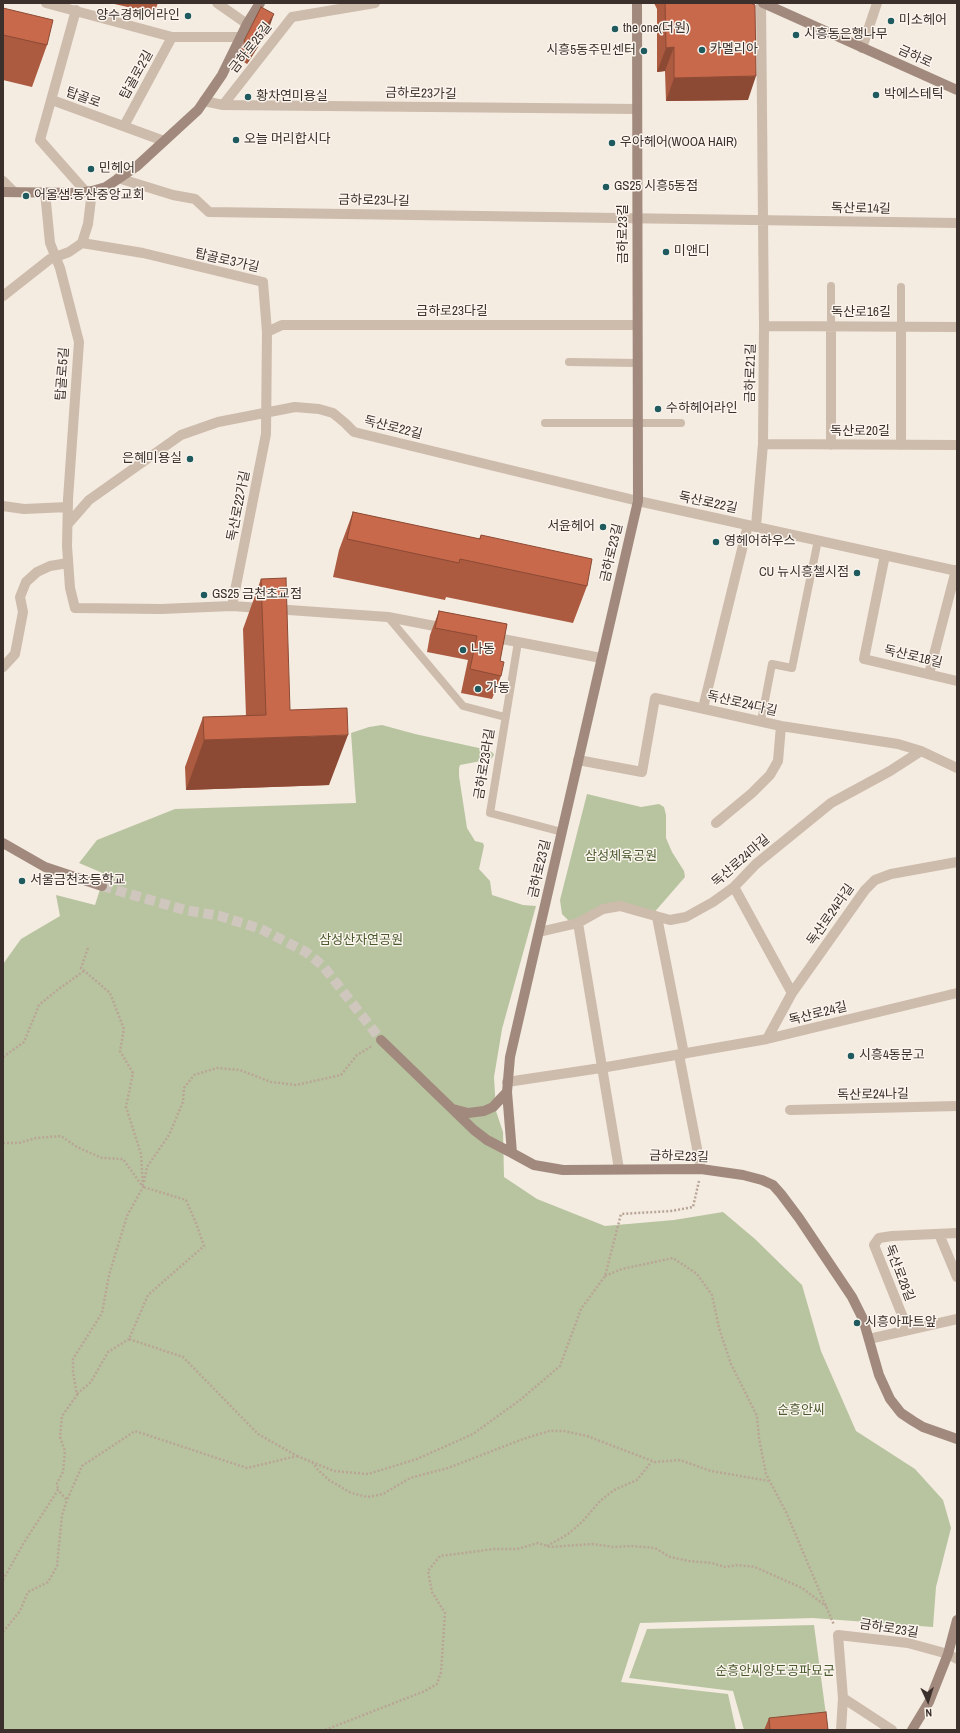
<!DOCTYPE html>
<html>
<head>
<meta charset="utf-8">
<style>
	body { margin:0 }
	#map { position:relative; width:960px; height:1733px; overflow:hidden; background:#f4ebe1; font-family:"Archivo Narrow",sans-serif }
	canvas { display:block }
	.frame { position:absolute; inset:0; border:4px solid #3b302b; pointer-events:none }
	.north { position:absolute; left:908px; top:1681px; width:40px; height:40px; -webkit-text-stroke:3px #fbf5ee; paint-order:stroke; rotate:176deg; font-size:11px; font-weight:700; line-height:16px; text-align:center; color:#3b302b }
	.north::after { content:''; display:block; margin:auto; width:14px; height:18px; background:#3b302b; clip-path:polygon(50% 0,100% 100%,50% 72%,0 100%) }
</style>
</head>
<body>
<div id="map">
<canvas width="960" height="1733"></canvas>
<div class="frame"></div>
<div class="north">N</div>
</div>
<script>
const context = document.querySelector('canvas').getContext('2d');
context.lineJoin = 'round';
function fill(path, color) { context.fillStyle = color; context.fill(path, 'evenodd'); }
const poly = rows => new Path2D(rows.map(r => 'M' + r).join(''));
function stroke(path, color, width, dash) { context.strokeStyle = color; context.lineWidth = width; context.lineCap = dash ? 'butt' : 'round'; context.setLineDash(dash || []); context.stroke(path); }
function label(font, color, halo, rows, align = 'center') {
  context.font = font + ' "Archivo Narrow","Noto Sans KR",sans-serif'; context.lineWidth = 3; context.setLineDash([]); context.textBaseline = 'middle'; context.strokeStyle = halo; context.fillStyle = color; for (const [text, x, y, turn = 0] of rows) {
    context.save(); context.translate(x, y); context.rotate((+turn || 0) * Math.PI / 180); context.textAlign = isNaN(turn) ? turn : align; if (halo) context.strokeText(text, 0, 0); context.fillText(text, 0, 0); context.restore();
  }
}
fill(poly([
	[382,725,415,734,488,750,493,753,494,755,491,759,460,765,459,768,459,776,467,828,475,841,483,843,484,846,479,869,490,881,492,895,523,905,536,906,502,1029,494,1077,496,1111,503,1132,504,1177,537,1199,605,1226,674,1220,723,1212,755,1239,802,1285,821,1351,856,1431,915,1469,943,1500,951,1528,936,1587,933,1627,813,1618,640,1623,621,1682,728,1694,736,1730,3,1730,3,964,21,939,60,916,56,895,95,905,105,874,79,863,97,840,175,809,356,803,351,733,369,727],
	[587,794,641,807,659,804,664,807,666,815,666,838,672,852,684,871,685,877,652,915,620,906,578,923,568,920,562,914,560,900],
	[814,1625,828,1730,744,1730,733,1691,629,1678,647,1629]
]), '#b8c4a0');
stroke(poly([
	[102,886,185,910,220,916,261,929,306,952,323,966,381,1040]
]), '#cfc6bd', 10, [10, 5]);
stroke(poly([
	[3,1057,24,1042,39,1005,56,991,84,971],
	[3,1143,19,1143,36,1138,61,1136,77,1147,102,1158,123,1159,143,1187,127,1216,109,1275,102,1313,73,1359,73,1372,77,1395,62,1416,60,1437,65,1451,63,1472,57,1483,58,1490],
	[144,1182,147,1167,169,1135,183,1102,184,1088,194,1075,217,1068,240,1070,271,1082,296,1085,341,1075,357,1055,372,1046],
	[605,1276,622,1269,673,1258,697,1274,712,1295,719,1328,731,1364,757,1416,759,1438,766,1474,786,1512,834,1625],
	[77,1394,91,1382,108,1352,129,1339],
	[297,1456,334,1471,368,1474,417,1459,473,1434,520,1400,560,1366,581,1309,605,1276,621,1214,671,1211,693,1207,699,1181],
	[312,1462,318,1470,329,1480,351,1493,368,1497,383,1494,410,1478,448,1468,523,1439,549,1431,564,1431,587,1436,655,1462,680,1460,711,1471,769,1481],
	[547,1546,568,1534,582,1522,600,1501,614,1490,637,1480,652,1461],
	[3,1580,23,1544,58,1490,67,1500,82,1466,135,1431,247,1468,297,1456,258,1434,183,1357,129,1339,148,1295,204,1246,196,1223,186,1200,143,1187,141,1154,126,1107,133,1073,120,1051,124,1029,110,993,81,968,88,948],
	[3,1632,20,1611,28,1592,48,1582,57,1566,62,1515,67,1500],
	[325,1730,425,1691,437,1684,441,1672,445,1613,432,1592,428,1571,440,1556,494,1549,517,1549,538,1543,550,1547,592,1544,614,1547,632,1546,655,1548,670,1557,689,1561,712,1563,725,1567,738,1565,755,1567,802,1588,826,1606]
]), '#b9a596', 2.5, [2, 2]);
stroke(poly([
	[831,286,831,326],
	[901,326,901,287],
	[569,362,637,363],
	[545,423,681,423],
	[388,617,463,706,505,717],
	[518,642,490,813,562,832],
	[761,721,772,664,792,668,818,540]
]), '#cdbbac', 8);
stroke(poly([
	[46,3,172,37,241,37],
	[217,3,247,24],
	[76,10,40,140,86,192],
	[862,48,877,3],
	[52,100,164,141],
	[204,101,223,105,637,109],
	[223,105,292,17,375,3],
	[124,126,172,37],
	[118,178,173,195,195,199,209,212,957,223],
	[3,181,14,192],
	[45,192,50,243,60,268,79,342,68,499,67,546,70,588,75,608,161,609,232,606,388,617,445,628],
	[82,243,143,253,263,282,267,332,266,434,232,606],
	[3,296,50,259,69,252,82,243,88,224,92,191],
	[764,326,957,327],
	[831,326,831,445],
	[267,332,282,325,637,325],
	[763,444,957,445],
	[901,445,901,326],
	[3,506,24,509,68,507],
	[68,524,89,500,181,435,218,422,295,407,319,409,333,413,345,423,354,432,638,501,957,571],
	[756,526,763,444,764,326,761,3],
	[885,555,864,659,957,681],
	[492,637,601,658],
	[3,667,15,654,23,612,20,597,26,582,37,572,50,566,68,563],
	[929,674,956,570],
	[703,708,748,525],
	[578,760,642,772,655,698,781,726,898,744,921,751,957,768],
	[716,823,752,793,770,775,778,761,781,726],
	[734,887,792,993],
	[657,917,684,1054],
	[578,923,619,1169],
	[539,932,578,923,603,909,620,906,670,920,686,917,713,902,734,887,756,864,831,803,890,771,921,751],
	[767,1039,792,993,865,890,875,880,891,874,957,862],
	[679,1055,701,1169],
	[507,1082,601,1068,767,1039,957,993],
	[790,1110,957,1106],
	[939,1234,957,1277],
	[908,1330,874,1245,879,1238,892,1236,957,1233],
	[869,1339,957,1319],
	[843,1698,892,1730],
	[841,1730,843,1698,838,1635,908,1643,948,1654,957,1659]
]), '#cdbbac', 10);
stroke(poly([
	[637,3,638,501,510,1057,507,1092,512,1153,534,1165,563,1170,701,1169,743,1175,762,1180,773,1185,781,1194,799,1218,852,1297,863,1319,879,1375,890,1399,901,1413,913,1421,923,1427,957,1439],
	[763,3,957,90],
	[3,192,78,193,92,191,106,187,137,166,198,110,222,75,247,24,260,3],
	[3,843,45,867,102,886],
	[381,1040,474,1130,487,1140,512,1153],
	[453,1109,468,1113,484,1111,493,1107,507,1092],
	[912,1730,929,1702,948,1654,957,1620]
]), '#a18a7d', 10);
fill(poly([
	[110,3,158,3,154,13],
	[654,3,750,3,748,100,666,101,665,71,657,72,657,9],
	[3,8,47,45,32,87,3,80],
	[268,31,247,64,238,58,244,41],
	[353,512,479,539,481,535,587,586,573,623,446,597,445,600,333,577,339,550],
	[261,579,290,710,329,785,186,790,185,767,203,717,246,716,243,629],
	[439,611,507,624,500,661,501,676,492,699,461,693,468,660,427,652,430,635],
	[769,1718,828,1730,764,1730]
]), '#ac5a40');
fill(poly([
	[274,14,268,31,247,64,253,47],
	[674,47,665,71,657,72,666,48],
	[756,76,748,100,666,101,674,78],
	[348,735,329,785,186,790,204,740]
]), '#8c4a34');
const building = poly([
	[665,3,750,3,755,5,756,76,674,78,674,47,666,48,665,3],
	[261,7,274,14,253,47,244,41,261,7],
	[3,8,53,20,47,45,3,35,3,8],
	[353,512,480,539,481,535,592,559,587,586,460,559,459,563,347,539,353,512],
	[286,578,290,710,347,708,348,735,204,740,203,717,266,715,261,579,286,578],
	[439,611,507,624,500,661,504,662,501,676,470,669,477,636,435,628,439,611],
	[826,1712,828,1730,770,1730,769,1718,826,1712]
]);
fill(building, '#c8694b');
stroke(building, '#8c4a34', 1);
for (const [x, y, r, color] of [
	[188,16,4,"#1f5a5e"],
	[891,21,4,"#1f5a5e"],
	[615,29,4,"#1f5a5e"],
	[796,35,4,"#1f5a5e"],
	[702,50,4,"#1f5a5e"],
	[644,51,4,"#1f5a5e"],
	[876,95,4,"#1f5a5e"],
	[248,97,4,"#1f5a5e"],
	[236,140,4,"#1f5a5e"],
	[612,143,4,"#1f5a5e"],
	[91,169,4,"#1f5a5e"],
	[606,187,4,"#1f5a5e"],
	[26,196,4,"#1f5a5e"],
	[666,252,4,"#1f5a5e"],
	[658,409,4,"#1f5a5e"],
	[190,459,4,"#1f5a5e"],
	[603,527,4,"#1f5a5e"],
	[716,542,4,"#1f5a5e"],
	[857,573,4,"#1f5a5e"],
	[204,595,4,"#1f5a5e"],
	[463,650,4,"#1f5a5e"],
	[478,689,4,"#1f5a5e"],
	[22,881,4,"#1f5a5e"],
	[851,1056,4,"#1f5a5e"],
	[857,1323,4,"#1f5a5e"]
]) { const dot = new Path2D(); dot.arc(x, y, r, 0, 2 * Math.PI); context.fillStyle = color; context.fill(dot); stroke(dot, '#fbf5ee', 1.5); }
label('13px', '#3b302b', '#fbf5ee', [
	["양수경헤어라인",180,16,"right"],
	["미소헤어",899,21],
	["the one(더원)",623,29],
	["시흥동은행나무",804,35],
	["카멜리아",710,50],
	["시흥5동주민센터",636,51,"right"],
	["박에스테틱",884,95],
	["황차연미용실",256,97],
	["오늘 머리합시다",244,140],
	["우아헤어(WOOA HAIR)",620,143],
	["민헤어",99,169],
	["GS25 시흥5동점",614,187],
	["어울샘.동산중앙교회",34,196],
	["미앤디",674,252],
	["수하헤어라인",666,409],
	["은혜미용실",182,459,"right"],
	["서윤헤어",595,527,"right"],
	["영헤어하우스",724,542],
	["CU 뉴시흥첼시점",849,573,"right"],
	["GS25 금천초교점",212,595],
	["나동",471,650],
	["가동",486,689],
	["서울금천초등학교",30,881],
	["시흥4동문고",859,1056],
	["시흥아파트앞",865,1323]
], 'left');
label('13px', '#3b302b', '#fbf5ee', [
	["금하로25길",251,48,-52],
	["금하로",915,57,24],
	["탑골로2길",137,75,-61],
	["금하로23가길",421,94,1],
	["탑골로",83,98,20],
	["금하로23나길",374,201,1],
	["독산로14길",861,209,1],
	["금하로23길",624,234,-90],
	["탑골로3가길",227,261,13],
	["금하로23다길",452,312],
	["독산로16길",861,313],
	["금하로21길",751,373,-89],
	["탑골로5길",63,374,-86],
	["독산로22길",393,428,14],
	["독산로20길",860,432],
	["독산로22길",708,503,12],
	["독산로22가길",239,506,-79],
	["금하로23길",612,553,-77],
	["독산로18길",913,657,13],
	["독산로24다길",742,704,13],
	["금하로23라길",485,764,-81],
	["독산로24마길",741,861,-41],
	["금하로23길",540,869,-77],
	["독산로24라길",831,915,-55],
	["독산로24길",818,1014,-14],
	["독산로24나길",873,1095,-1],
	["금하로23길",679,1157,2],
	["독산로28길",899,1273,69],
	["금하로23길",889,1629,9]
]);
label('13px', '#4a5a2e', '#fbf5ee', [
	["삼성체육공원",621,857],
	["삼성산자연공원",361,941],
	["순흥안씨",801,1411],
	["순흥안씨양도공파묘군",775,1672]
]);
</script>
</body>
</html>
